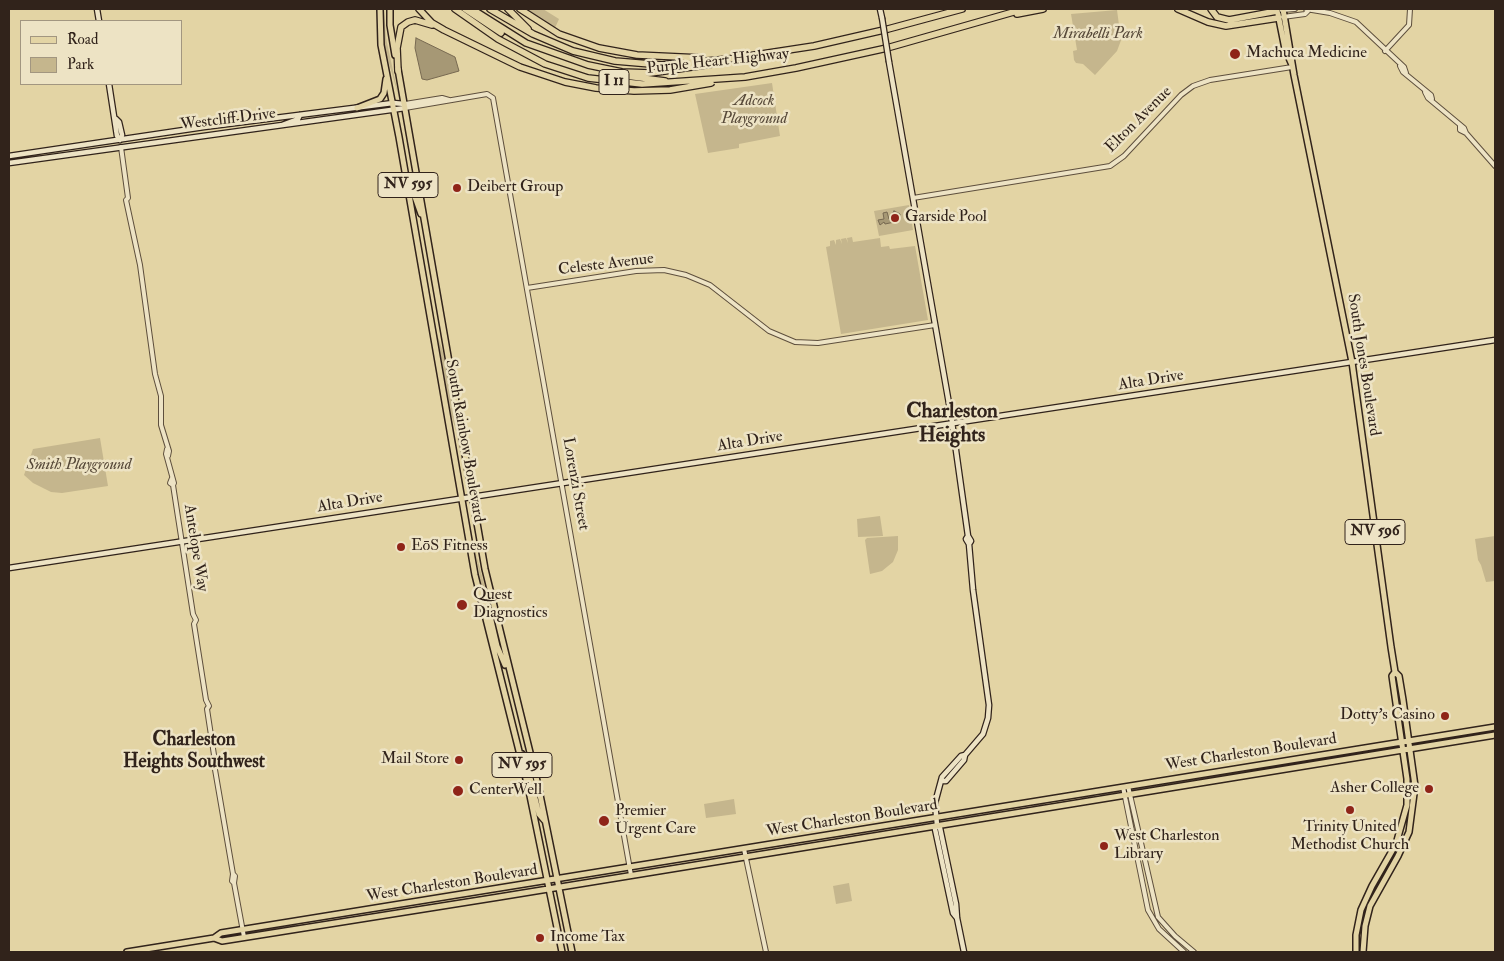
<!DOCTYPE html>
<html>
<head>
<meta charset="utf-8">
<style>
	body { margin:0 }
	#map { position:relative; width:1504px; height:961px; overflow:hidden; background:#e3d4a4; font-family:"IM FELL Double Pica",serif }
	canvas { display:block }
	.frame { position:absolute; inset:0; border:10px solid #31231b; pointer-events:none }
	.legend { position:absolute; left:20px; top:20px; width:162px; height:65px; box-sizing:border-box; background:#ede3c4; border:1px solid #a29680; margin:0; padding:6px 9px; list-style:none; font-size:15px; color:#31231b }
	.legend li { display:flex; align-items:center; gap:10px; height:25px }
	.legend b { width:25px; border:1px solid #a29680 }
</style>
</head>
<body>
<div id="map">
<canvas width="1504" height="961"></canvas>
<div class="frame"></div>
<ul class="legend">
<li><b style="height:6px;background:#e3d4a4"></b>Road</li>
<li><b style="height:14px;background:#c5b68d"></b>Park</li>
</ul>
</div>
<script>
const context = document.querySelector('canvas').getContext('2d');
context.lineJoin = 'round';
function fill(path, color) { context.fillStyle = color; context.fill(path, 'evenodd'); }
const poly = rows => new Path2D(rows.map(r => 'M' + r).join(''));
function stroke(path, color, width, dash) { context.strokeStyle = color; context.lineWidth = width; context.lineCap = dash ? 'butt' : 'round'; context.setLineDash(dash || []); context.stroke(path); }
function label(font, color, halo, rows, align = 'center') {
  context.font = font + ' "IM FELL Double Pica",serif'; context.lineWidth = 5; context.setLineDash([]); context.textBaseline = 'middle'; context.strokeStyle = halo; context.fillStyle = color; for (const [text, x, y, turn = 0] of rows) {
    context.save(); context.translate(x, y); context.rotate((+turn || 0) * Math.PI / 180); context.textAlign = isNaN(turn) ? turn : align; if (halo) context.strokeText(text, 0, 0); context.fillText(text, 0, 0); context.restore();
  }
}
fill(poly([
	[382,9,384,9,386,38,399,98,382,39],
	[525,9,543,9,559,19,555,28],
	[1117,10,1119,25,1123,35,1117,51,1095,75,1083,64,1076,63,1074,60,1073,51,1077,50,1071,14],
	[772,83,780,136,739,144,739,148,708,153,695,94],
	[909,205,913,230,879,236,874,211],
	[852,237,853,242,880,238,881,247,889,246,890,249,915,246,928,320,841,334,826,247,830,246,830,241,834,240,836,245,836,240,840,239,842,244,841,239,846,238,848,243,847,238],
	[429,288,437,334,443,352,466,489,456,431,451,414],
	[100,438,108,486,62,493,51,492,33,483,24,475,33,449],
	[467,508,475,550,490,606,483,593],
	[880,516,883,536,858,537,857,519],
	[898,536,898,550,893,562,882,571,870,574,865,540,867,538],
	[1495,536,1495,581,1486,582,1481,565,1478,560,1475,539],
	[734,799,736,814,706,818,704,804],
	[849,883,852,901,836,904,833,886]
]), '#c5b68d');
const water = poly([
	[416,38,455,57,459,71,427,80,422,79,415,48,416,38],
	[894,211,900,214,899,221,885,224,884,222,880,225,878,220,884,219,883,213,887,212,889,219,894,211]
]);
fill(water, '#a69875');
stroke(water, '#776951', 1);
const tertiary = poly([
	[1306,9,1330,13,1356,22,1404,67,1406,73],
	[1282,10,1295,9],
	[1283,17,1305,14,1308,11],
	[1385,51,1409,25,1410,9],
	[1400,66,1403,72,1431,95,1432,99],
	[1425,92,1428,98,1464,128,1466,133],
	[405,104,442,98,449,100],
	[405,108,487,94,493,98,631,875],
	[1460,126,1460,130,1466,133,1495,166],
	[121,147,128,198,126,200,140,265,155,374,161,396,161,425,169,451,168,456],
	[913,198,1110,166,1124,156,1181,95,1193,86,1210,80,1292,67],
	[527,288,636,271,664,270,686,275,710,285,769,331,795,342,818,343,935,325],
	[167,449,166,454,174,483,173,485],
	[172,478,170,483,173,485,193,614,196,620,194,624,206,700,209,706,207,709,214,755,217,761,215,763],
	[214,755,213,758,233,874,235,876,234,883],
	[1128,786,1158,917,1175,936,1194,952],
	[1123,787,1148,910,1159,929,1184,952],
	[744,849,766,952],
	[233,874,232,881,234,883,244,937]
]);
const secondary = poly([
	[97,9,99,21],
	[880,9,882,18],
	[889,62,951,415,968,536,966,539,969,544],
	[109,84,117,136,120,140],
	[116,119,119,122,122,135,120,140],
	[282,125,298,119,300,115],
	[9,156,204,127,393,103,405,104],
	[9,163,405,108],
	[9,568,1495,340],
	[942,781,946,781,964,760,965,755,983,734,988,718,989,705,973,590,969,544,971,541,968,536],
	[937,825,940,828,956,904,957,918,964,952],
	[957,918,953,913,935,829,937,825,935,803,942,777,961,756,965,755]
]);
const primary = poly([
	[380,9,381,45,399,137,475,575,529,791,562,952],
	[390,9,390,25,395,55],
	[1283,9,1294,75,1352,362,1391,647,1395,672,1399,676,1403,700,1415,786,1409,832,1398,856,1370,906,1365,926,1363,952],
	[1278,14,1285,49,1292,65],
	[398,69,485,569,538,785,572,952],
	[357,108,380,99,384,93,386,79],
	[409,192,415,197,421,214],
	[480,594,486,599,497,646,505,665],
	[522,754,527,764,531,782,538,785],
	[529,791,534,794,539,814,545,821],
	[214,938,221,933,1495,727],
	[127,952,214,938,222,941,499,897,1495,735],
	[1356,952,1356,935,1361,910,1372,886,1396,844,1407,805,1407,779,1392,676,1395,672]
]);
const motorway = poly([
	[419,9,432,23,444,30,520,67,565,82,596,88,634,91,670,90,711,83],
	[455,9,498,39,545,64,588,78,642,84,745,77,796,68,887,48,1024,9],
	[465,9,501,33],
	[472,9,526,43,588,65,622,72,651,73,712,64],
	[490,9,533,34,573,51,615,61,662,65,729,59,814,46,888,29,962,9],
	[508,9,528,29],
	[520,9,559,34,599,48,637,55,702,58],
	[1178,9,1208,22,1226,26,1278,18],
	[1211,9,1217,17,1229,20,1277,11],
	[1017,14,1043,9],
	[398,71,397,48,401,27,408,22,415,20,432,25],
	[619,75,665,81]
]);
stroke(tertiary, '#5e4f3d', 6);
stroke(secondary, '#31231b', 7);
stroke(primary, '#31231b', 8);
stroke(motorway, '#31231b', 8);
stroke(tertiary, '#ede3c4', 4);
stroke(secondary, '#ede3c4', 4.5);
stroke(primary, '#e3d4a4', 5);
stroke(motorway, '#e3d4a4', 5.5);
const secondaryBridge = poly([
	[882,18,889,62]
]);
stroke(secondaryBridge, '#31231b', 7, []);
stroke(secondaryBridge, '#ede3c4', 4.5);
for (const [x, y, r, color] of [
	[1235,54,6,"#8f2418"],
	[457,188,5,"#8f2418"],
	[895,218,5,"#8f2418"],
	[401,547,5,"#8f2418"],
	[462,605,6,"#8f2418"],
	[1445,716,5,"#8f2418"],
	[459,760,5,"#8f2418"],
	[1429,789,5,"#8f2418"],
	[458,791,6,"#8f2418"],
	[1350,810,5,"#8f2418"],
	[604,821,6,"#8f2418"],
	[1104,846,5,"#8f2418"],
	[540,938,5,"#8f2418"]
]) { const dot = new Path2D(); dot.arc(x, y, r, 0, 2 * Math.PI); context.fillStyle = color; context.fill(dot); stroke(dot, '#ede3c4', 2); }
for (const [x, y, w] of [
	[614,82,30],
	[408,185,60],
	[1375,532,60],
	[522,765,60]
]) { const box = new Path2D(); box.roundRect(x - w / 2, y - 12.5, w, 25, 4); context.fillStyle = '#ede3c4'; context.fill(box); stroke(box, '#31231b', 1); }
label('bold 15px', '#31231b', null, [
	["I 11",614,82],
	["NV 595",408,185],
	["NV 596",1375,532],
	["NV 595",522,765]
]);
label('italic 16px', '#564838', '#ede3c4', [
	["Mirabelli Park",1098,35],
	["Adcock",754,102],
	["Playground",754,120],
	["Smith Playground",79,466]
]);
label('16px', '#31231b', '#ede3c4', [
	["Machuca Medicine",1246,54],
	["Deibert Group",467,188],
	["Garside Pool",905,218],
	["EōS Fitness",411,547],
	["Quest",473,596],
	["Diagnostics",473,614],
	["Dotty's Casino",1435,716,"right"],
	["Mail Store",449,760,"right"],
	["Asher College",1419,789,"right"],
	["CenterWell",469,791],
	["Premier",615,812],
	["Urgent Care",615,830],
	["Trinity United",1350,828,"center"],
	["Methodist Church",1350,846,"center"],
	["West Charleston",1114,837],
	["Library",1114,855],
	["Income Tax",550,938]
], 'left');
label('16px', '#31231b', '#ede3c4', [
	["Purple Heart Highway",718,62,-6],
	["Westcliff Drive",228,120,-7],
	["Elton Avenue",1139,120,-45],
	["Celeste Avenue",606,265,-7],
	["South Jones Boulevard",1363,365,81],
	["Alta Drive",1151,381,-9],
	["South Rainbow Boulevard",464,441,80],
	["Alta Drive",750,442,-9],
	["Lorenzi Street",575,484,80],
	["Alta Drive",350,503,-9],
	["Antelope Way",195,548,81],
	["West Charleston Boulevard",1251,753,-9],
	["West Charleston Boulevard",852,819,-9],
	["West Charleston Boulevard",452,884,-9]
]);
label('bold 19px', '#31231b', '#ede3c4', [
	["Charleston",194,741],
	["Heights Southwest",194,763]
]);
label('bold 21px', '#31231b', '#ede3c4', [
	["Charleston",952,412],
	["Heights",952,436]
]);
</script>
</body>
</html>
